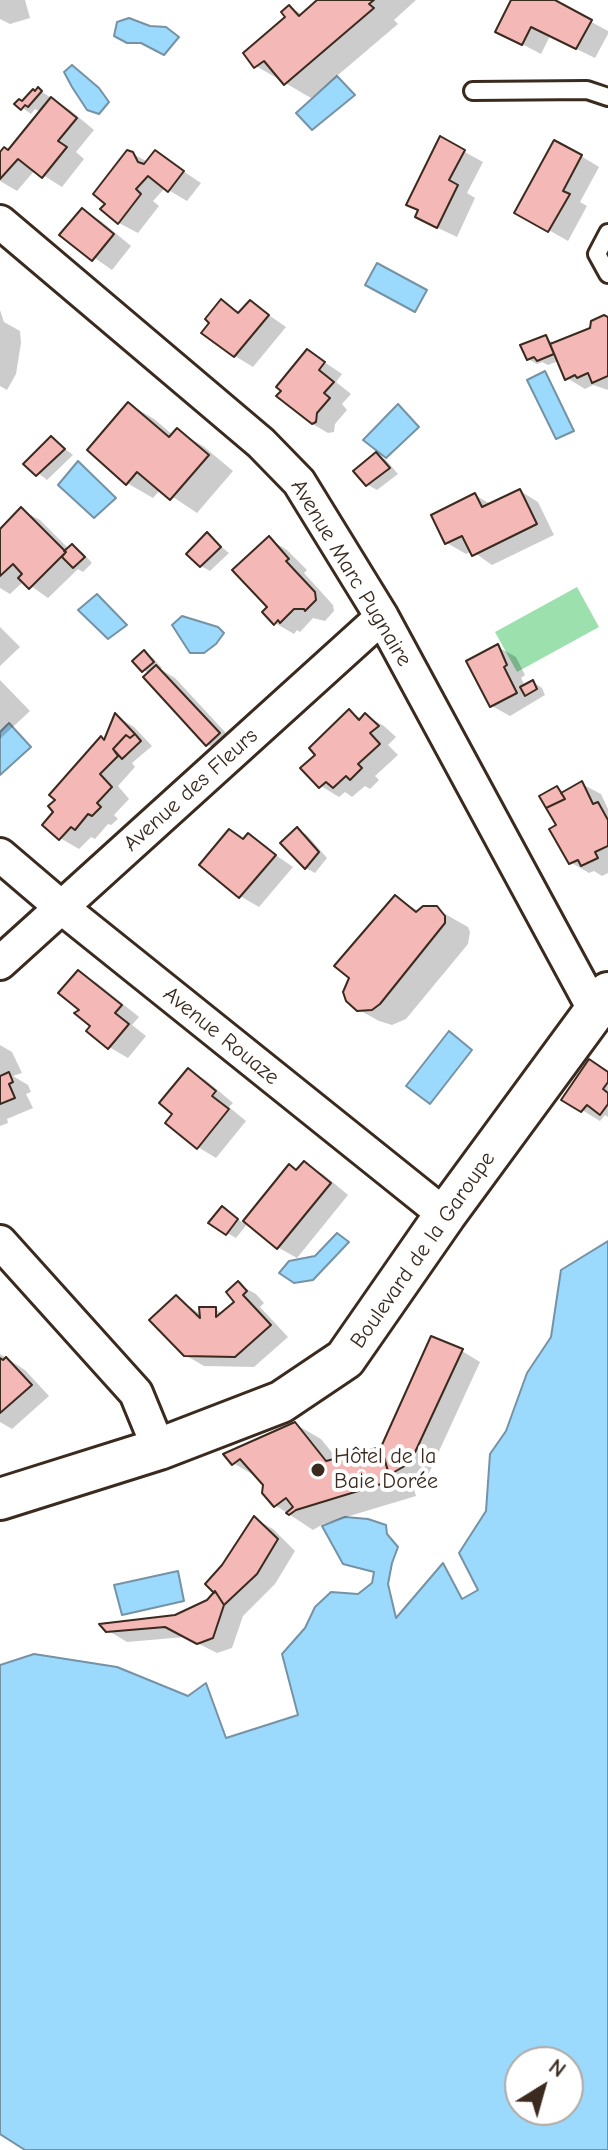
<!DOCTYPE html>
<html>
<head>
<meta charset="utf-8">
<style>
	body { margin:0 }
	#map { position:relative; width:608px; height:2150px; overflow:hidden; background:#fff; font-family:"Comic Neue",sans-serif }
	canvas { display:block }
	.north { position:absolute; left:504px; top:2046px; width:80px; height:80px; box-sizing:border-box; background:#fff; border:2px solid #b1aaa5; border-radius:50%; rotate:37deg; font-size:22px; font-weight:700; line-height:32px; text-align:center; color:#3b2a1e }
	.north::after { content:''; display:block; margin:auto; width:28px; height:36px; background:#3b2a1e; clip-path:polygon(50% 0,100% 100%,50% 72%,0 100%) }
</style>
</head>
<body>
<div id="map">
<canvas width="608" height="2150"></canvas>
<div class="north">N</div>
</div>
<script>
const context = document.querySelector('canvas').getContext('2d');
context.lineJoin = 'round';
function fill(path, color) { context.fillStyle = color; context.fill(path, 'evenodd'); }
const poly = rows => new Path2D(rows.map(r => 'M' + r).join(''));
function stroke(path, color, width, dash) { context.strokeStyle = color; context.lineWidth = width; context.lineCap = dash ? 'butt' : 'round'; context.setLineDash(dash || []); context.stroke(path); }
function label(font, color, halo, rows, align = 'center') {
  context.font = font + ' "Comic Neue",sans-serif'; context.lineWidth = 8; context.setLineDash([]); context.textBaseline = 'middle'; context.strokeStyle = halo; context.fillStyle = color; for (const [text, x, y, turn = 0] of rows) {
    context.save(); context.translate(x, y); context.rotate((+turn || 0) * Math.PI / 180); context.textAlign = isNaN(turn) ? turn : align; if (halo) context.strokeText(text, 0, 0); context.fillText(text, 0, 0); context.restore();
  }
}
fill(poly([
	[577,587,599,627,517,672,495,632]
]), '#9ce1ad');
const water = poly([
	[129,18,150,26,166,27,179,37,164,55,141,43,127,43,114,36,117,22,129,18],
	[72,65,99,88,109,102,99,114,87,110,72,87,64,72,72,65],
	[337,76,355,95,312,130,296,113,337,76],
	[377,263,427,290,415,312,365,285,377,263],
	[545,371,574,431,556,439,527,380,545,371],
	[398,404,419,427,386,458,363,440,398,404],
	[78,461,116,498,94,518,58,485,78,461],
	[97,594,127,625,108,639,78,610,97,594],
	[182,616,218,627,224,633,216,644,204,653,190,653,172,625,182,616],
	[9,723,31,747,0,775,0,732,9,723],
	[449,1031,472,1050,430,1104,406,1086,449,1031],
	[337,1233,349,1242,313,1280,294,1283,279,1273,289,1261,315,1256,337,1233],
	[608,1241,608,2150,25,2150,0,2134,0,1665,34,1654,117,1667,188,1696,206,1683,226,1738,298,1715,282,1654,305,1628,315,1607,331,1592,358,1594,372,1583,374,1572,343,1564,322,1526,345,1517,368,1519,386,1525,387,1534,398,1547,392,1563,388,1584,396,1618,443,1563,462,1599,478,1590,459,1553,486,1511,490,1454,506,1431,527,1373,551,1337,561,1270,608,1241],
	[520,2062,568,2062,568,2110,520,2110,520,2062],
	[178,1571,184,1601,122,1615,114,1585,178,1571]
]);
fill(water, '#9bd9fd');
stroke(water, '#7593a4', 2);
fill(poly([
	[0,0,25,0,30,18,10,24,0,19],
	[320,0,416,0,394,20,398,24,311,98,256,66,288,17,290,7,303,15],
	[513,0,551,0,608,31,608,34,595,58,550,36,541,54,497,31],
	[39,90,70,110,94,130,76,152,84,159,62,187,35,170,17,191,0,181,0,155,8,152,41,112,35,109,31,114,17,104,23,104],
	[441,139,483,162,467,193,475,198,457,237,436,227],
	[156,153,201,183,187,201,165,188,153,201,159,206,138,233,119,223,133,154,148,162],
	[581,156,599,167,580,202,587,206,568,241,517,212],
	[82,210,101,221,131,246,112,270,62,235],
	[222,302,241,313,250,302,286,327,253,367,235,356],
	[0,310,4,322,20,331,21,343,16,374,7,390,0,386],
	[608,318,608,390,593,385,585,389,567,378,559,361,548,365,542,362,537,364,528,359,545,338,556,344,591,329],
	[308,351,342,374,336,382,351,394,342,404,347,410,335,424,334,432,328,433,309,422,279,396],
	[129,404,154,419,173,435,177,431,203,446,233,471,197,513,161,489,153,498,127,483],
	[51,438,73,455,47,480,26,464],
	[376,454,386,460,398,474,377,490,368,485,356,471],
	[520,491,538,502,554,535,492,565,472,551,466,554,447,543,475,495,492,505],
	[22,510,40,520,69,549,72,546,82,552,92,563,83,572,78,569,48,598,24,581,10,594,0,588,0,532],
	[207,535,229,553,210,571,201,566],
	[269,539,287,550,307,570,304,573,333,605,334,611,325,621,313,618,300,632,297,630,294,634,275,623],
	[0,627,20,647,0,666],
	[498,647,516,657,525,675,521,678,525,686,533,682,542,688,545,695,510,716,492,706],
	[144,653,153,658,162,668,160,669,175,678,237,745,226,755,207,744,150,674,144,670],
	[0,680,30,711,0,739],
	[349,711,362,719,365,715,384,726,396,737,388,745,398,755,375,776,379,780,370,789,365,786,352,797,345,792,339,797,321,786,318,755],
	[116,716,134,727,152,746,132,763,135,767,118,786,129,799,114,815,118,819,111,825,108,824,95,839,91,837,79,849,60,838],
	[582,784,601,794,608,809,608,873,602,876,594,871,589,873,570,862,559,826,557,788,566,793],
	[298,830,307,835,327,858,315,873,306,868,282,843],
	[248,836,293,867,259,907,240,896],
	[395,897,420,912,431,906,468,927,470,932,468,944,406,1019,392,1025,379,1021,352,1006],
	[78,972,97,983,139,1017,132,1025,146,1036,128,1058,109,1047,82,1010],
	[0,1045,12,1052,22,1073,13,1076,28,1085,31,1092,26,1094,33,1108,7,1119,8,1123,0,1126],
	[590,1062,608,1072,608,1117,605,1115,600,1121,582,1110],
	[189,1070,207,1081,233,1103,229,1107,246,1121,216,1158,198,1147,175,1114],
	[304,1164,323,1174,348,1195,297,1258,279,1248,248,1223,236,1238,227,1233,232,1214,243,1223,289,1167,298,1172],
	[238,1284,256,1294,264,1303,260,1307,288,1337,254,1367,204,1366,185,1355,176,1298,202,1315,215,1309,223,1314,237,1303],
	[462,1351,480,1362,429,1473,412,1482,416,1496,323,1524,313,1530,275,1505,259,1478,233,1463,295,1424,321,1439,338,1460,383,1449],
	[0,1354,25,1370,49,1396,12,1429,0,1422],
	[255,1519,273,1529,295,1551,275,1584,243,1616,232,1648,217,1653,185,1637,127,1642,107,1630,175,1617,208,1602,216,1593,224,1567]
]), '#0003');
const building = poly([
	[317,0,374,0,369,4,374,8,284,85,264,61,254,68,243,53,285,17,281,12,289,5,299,16,317,0],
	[511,0,555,0,592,20,576,49,531,27,522,45,495,32,511,0],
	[38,87,42,91,28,107,25,105,21,110,14,104,19,99,22,101,33,89,35,91,38,87],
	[51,97,77,118,58,141,67,147,42,178,18,159,0,179,0,152,4,147,8,150,51,97],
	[440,136,465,150,449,180,458,185,437,228,415,217,418,210,406,205,440,136],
	[554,140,582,155,563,191,570,194,548,232,514,213,554,140],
	[127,150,133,152,138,162,144,164,155,150,184,171,168,192,148,176,136,189,141,194,118,224,100,209,105,204,93,194,127,150],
	[82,208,114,234,92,261,59,235,82,208],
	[221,299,238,313,250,300,269,315,234,357,201,333,209,323,205,319,221,299],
	[604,315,608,317,608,376,592,383,588,373,577,378,575,375,565,380,550,344,590,328,591,321,604,315],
	[546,335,554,354,537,361,534,357,527,360,520,345,546,335],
	[307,349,325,362,319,370,334,382,324,393,330,398,317,413,316,422,312,424,276,396,281,391,276,387,307,349],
	[128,402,169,437,177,428,209,455,170,500,137,472,126,485,87,450,128,402],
	[51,436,65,449,36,476,23,464,51,436],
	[376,452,390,468,366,486,353,471,376,452],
	[520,489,537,524,472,556,462,536,445,544,431,515,475,493,482,507,520,489],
	[21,507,66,552,29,589,18,578,22,574,13,564,0,576,0,529,21,507],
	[207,532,221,547,200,567,186,554,207,532],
	[269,536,289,559,286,561,315,592,316,600,305,611,304,609,294,609,280,623,278,620,274,625,262,612,267,607,232,570,269,536],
	[72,544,85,557,73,568,62,557,66,552,64,551,72,544],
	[498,644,507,665,504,667,517,693,490,707,466,661,498,644],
	[144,650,154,662,142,672,132,661,144,650],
	[156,665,220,733,206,746,143,677,156,665],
	[533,680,537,689,525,696,520,687,533,680],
	[349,709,359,720,365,713,379,726,370,733,380,744,358,764,362,768,350,780,346,776,333,788,326,782,319,788,300,768,315,755,309,748,349,709],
	[115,713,135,734,130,738,126,735,113,749,118,756,100,774,112,787,97,803,101,807,92,816,88,814,75,830,71,827,59,840,42,825,53,812,48,806,55,800,49,795,101,736,104,740,115,713],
	[135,734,141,741,122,759,113,749,126,735,130,738,135,734],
	[582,781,593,804,598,802,608,820,608,846,595,852,598,858,581,866,578,860,569,864,549,829,556,825,546,808,565,799,561,793,582,781],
	[557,786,565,799,546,808,539,796,557,786],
	[297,827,319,852,305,869,280,843,297,827],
	[229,829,243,839,248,833,276,855,239,898,199,865,229,829],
	[395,895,416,912,423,906,437,906,445,916,445,923,380,1004,372,1010,357,1011,346,1001,343,992,349,978,334,966,395,895],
	[78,970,122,1005,115,1013,129,1024,108,1049,86,1031,90,1026,74,1013,79,1010,58,993,78,970],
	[589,1059,608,1072,608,1082,603,1089,608,1093,608,1104,600,1115,587,1105,581,1112,561,1100,589,1059],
	[188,1068,216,1091,212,1096,229,1109,197,1149,165,1123,172,1114,159,1103,188,1068],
	[9,1072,13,1082,9,1084,15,1098,0,1104,0,1076,9,1072],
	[304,1161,331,1183,277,1249,243,1221,289,1164,296,1170,304,1161],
	[222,1206,238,1219,226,1235,208,1223,222,1206],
	[238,1281,247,1291,243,1295,271,1325,235,1357,184,1356,149,1320,176,1295,200,1318,199,1307,216,1307,216,1317,234,1302,226,1292,238,1281],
	[431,1336,463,1349,410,1463,389,1475,381,1447,431,1336],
	[6,1357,32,1385,0,1413,0,1358,3,1360,6,1357],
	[295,1422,326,1461,381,1447,391,1481,296,1510,289,1515,286,1513,293,1507,286,1498,274,1507,262,1493,263,1485,240,1459,232,1465,223,1454,295,1422],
	[254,1516,278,1539,257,1574,224,1605,215,1591,214,1593,205,1584,222,1565,254,1516],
	[215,1591,224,1605,213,1638,197,1644,165,1627,106,1632,99,1624,175,1615,207,1600,215,1591]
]);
fill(building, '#f4b8b6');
stroke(building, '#3b2a1e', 2);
const service = poly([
	[473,91,587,90,608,97],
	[608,233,597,254,608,274]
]);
const minor = poly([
	[0,222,261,443,299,482,382,617,595,1011],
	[0,855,61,907,445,1215],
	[0,963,382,617],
	[0,1242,136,1393,159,1449]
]);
const tertiary = poly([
	[0,1499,159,1449,281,1402,345,1359,445,1215,608,993]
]);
stroke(service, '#3b2a1e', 22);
stroke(minor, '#3b2a1e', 38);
stroke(tertiary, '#3b2a1e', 46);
stroke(service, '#fff', 16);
stroke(minor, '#fff', 32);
stroke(tertiary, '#fff', 40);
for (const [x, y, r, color] of [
	[318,1470,8,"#3b2a1e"]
]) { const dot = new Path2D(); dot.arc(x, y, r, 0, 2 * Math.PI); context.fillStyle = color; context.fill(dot); stroke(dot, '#fff', 3); }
label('22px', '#3b2a1e', '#fff', [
	["Avenue Marc Pugnaire",351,573,59],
	["Avenue des Fleurs",191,790,-42],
	["Avenue Rouaze",221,1036,39],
	["Boulevard de la Garoupe",423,1250,-55]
]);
label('22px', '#3b2a1e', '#fff', [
	["Hôtel de la",334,1457],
	["Baie Dorée",334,1482]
], 'left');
</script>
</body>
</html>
